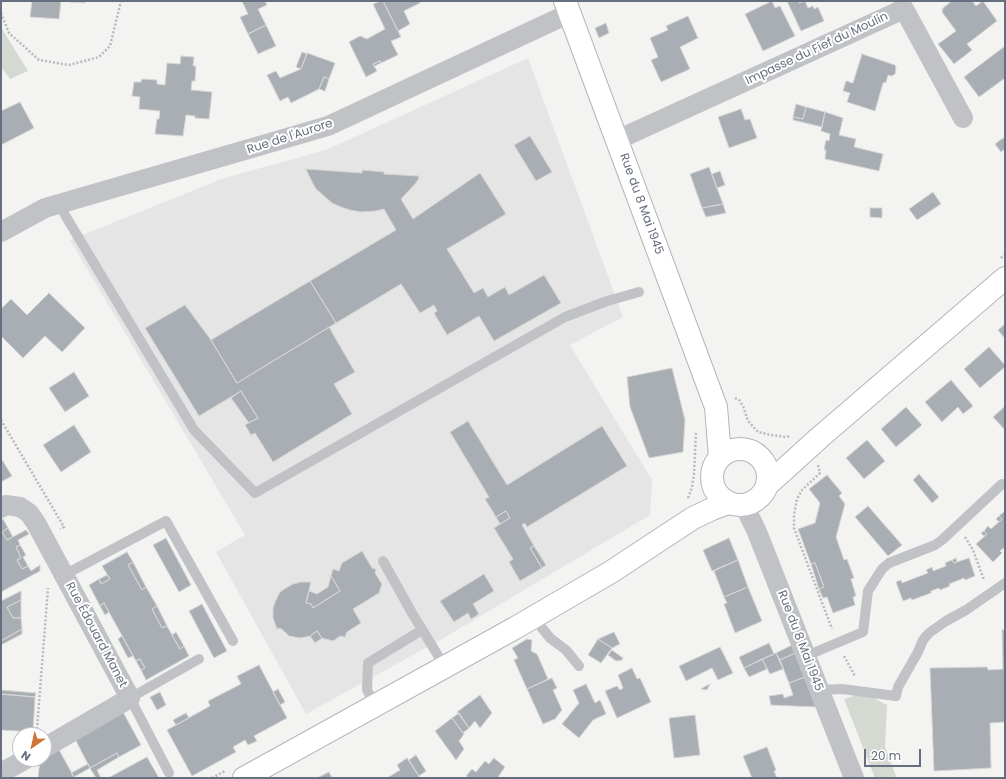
<!DOCTYPE html>
<html>
<head>
<meta charset="utf-8">
<style>
	body { margin:0 }
	#map { position:relative; width:1006px; height:779px; overflow:hidden; background:#f3f4f1; font-family:Poppins,sans-serif }
	canvas { display:block }
	.frame { position:absolute; inset:0; border:2px solid #666f7f; pointer-events:none }
	.north { position:absolute; left:12px; top:727px; width:40px; height:40px; box-sizing:border-box; background:#fff; border:1px solid #c2c5cc; border-radius:50%; rotate:214deg; font-size:11px; font-weight:700; line-height:16px; text-align:center; color:#666f7f }
	.north::after { content:''; display:block; margin:auto; width:14px; height:18px; background:#d07435; clip-path:polygon(50% 0,100% 100%,50% 72%,0 100%) }
	.scale { position:absolute; left:864px; top:749px; width:57px; height:18px; box-sizing:border-box; border:2px solid #666f7f; border-top:0; padding-left:5px; font-size:12px; line-height:14px; white-space:nowrap; color:#666f7f; -webkit-text-stroke:3px #fff; paint-order:stroke }
</style>
</head>
<body>
<div id="map">
<canvas width="1006" height="779"></canvas>
<div class="frame"></div>
<div class="north">N</div>
<div class="scale">20 m</div>
</div>
<script>
const context = document.querySelector('canvas').getContext('2d');
context.lineJoin = 'round';
function fill(path, color) { context.fillStyle = color; context.fill(path, 'evenodd'); }
const poly = rows => new Path2D(rows.map(r => 'M' + r).join(''));
function stroke(path, color, width, dash) { context.strokeStyle = color; context.lineWidth = width; context.lineCap = dash ? 'butt' : 'round'; context.setLineDash(dash || []); context.stroke(path); }
function label(font, color, halo, rows, align = 'center') {
  context.font = font + ' Poppins,sans-serif'; context.lineWidth = 4; context.setLineDash([]); context.textBaseline = 'middle'; context.strokeStyle = halo; context.fillStyle = color; for (const [text, x, y, turn = 0] of rows) {
    context.save(); context.translate(x, y); context.rotate((+turn || 0) * Math.PI / 180); context.textAlign = isNaN(turn) ? turn : align; if (halo) context.strokeText(text, 0, 0); context.fillText(text, 0, 0); context.restore();
  }
}
fill(poly([
	[528,58,623,317,570,345,652,480,650,515,442,639,306,714,216,552,245,535,70,240,224,178,326,150]
]), '#e4e5e4');
fill(poly([
	[1,27,28,71,10,79,1,67],
	[857,695,874,698,887,705,885,747,896,776,895,778,875,778,844,699]
]), '#d4dad2');
const building = poly([
	[32,1,61,1,59,19,30,17,32,1],
	[70,1,85,1,85,3,70,2,70,1],
	[242,1,265,1,267,5,258,9,266,25,248,34,240,17,248,14,242,1],
	[381,1,383,1,401,37,391,41,398,55,381,63,380,61,373,64,377,71,366,77,349,42,360,36,367,39,385,29,373,4,381,1],
	[383,1,419,1,420,3,404,11,410,24,398,31,383,1],
	[772,1,775,8,780,6,795,36,763,51,745,14,772,1],
	[787,1,799,1,799,3,805,1,808,8,813,6,814,9,818,7,824,21,801,31,787,1],
	[952,1,972,1,976,6,983,1,997,21,967,44,972,50,954,64,938,44,956,31,942,12,943,8,952,1],
	[688,16,698,38,680,47,690,69,661,82,651,60,658,57,650,38,668,30,666,26,688,16],
	[606,23,609,33,599,38,595,28,606,23],
	[266,25,276,46,258,54,248,34,266,25],
	[1005,46,1005,78,979,97,964,77,1005,46],
	[302,52,307,54,301,69,296,67,302,52],
	[307,53,335,63,329,79,324,77,319,89,291,103,288,97,280,101,267,75,276,71,280,78,301,69,307,53],
	[862,54,895,65,896,68,895,74,892,76,888,75,886,82,883,83,875,111,847,102,850,93,843,91,846,81,853,83,862,54],
	[181,56,194,57,193,66,196,66,195,81,192,81,191,90,212,92,209,119,195,118,195,116,186,115,183,136,155,134,157,119,159,119,160,111,139,109,140,97,132,96,134,82,141,82,142,79,157,80,157,84,165,85,167,63,180,64,181,56],
	[380,61,381,63,375,66,373,64,380,61],
	[324,77,329,79,325,91,319,89,324,77],
	[20,102,34,128,1,145,1,111,20,102],
	[796,104,806,107,803,119,793,117,796,104],
	[806,107,825,112,822,127,793,120,793,117,803,119,806,107],
	[741,109,745,120,750,119,757,138,729,148,718,117,741,109],
	[825,112,843,118,839,135,856,139,854,147,883,154,879,171,825,159,826,150,824,150,826,140,829,141,830,134,821,131,825,112],
	[530,136,552,172,536,181,514,145,530,136],
	[1003,138,1005,141,1005,149,1001,152,995,144,1003,138],
	[709,167,723,204,702,208,690,174,709,167],
	[306,169,362,173,362,170,384,172,384,174,419,176,418,180,415,184,401,199,413,219,480,173,506,214,447,249,474,293,483,288,488,297,505,287,509,295,544,275,561,303,494,341,479,316,447,335,434,313,437,311,434,305,420,313,401,284,336,323,310,281,396,230,384,209,376,211,361,212,350,210,341,207,332,203,316,189,312,182,306,169],
	[720,171,725,185,717,188,712,174,720,171],
	[933,192,941,204,917,220,909,209,933,192],
	[723,204,726,213,706,217,702,208,723,204],
	[870,208,882,208,882,218,870,217,870,208],
	[310,281,336,323,237,383,211,340,310,281],
	[49,293,85,328,62,352,45,336,23,358,1,336,1,309,11,299,27,315,49,293],
	[185,305,211,340,237,383,329,327,355,372,334,384,352,414,273,462,255,433,251,435,245,425,258,418,241,391,199,416,145,328,185,305],
	[1005,324,1005,339,998,330,1005,324],
	[989,347,1005,365,1005,367,980,388,964,369,989,347],
	[672,368,685,420,683,452,649,458,630,407,627,377,672,368],
	[74,372,89,396,65,412,49,388,74,372],
	[951,380,973,406,963,414,958,407,942,422,925,402,951,380],
	[241,391,258,418,249,423,231,398,241,391],
	[1005,406,1005,430,993,417,1005,406],
	[906,407,922,425,896,447,881,429,906,407],
	[468,421,507,485,602,426,627,466,527,527,525,523,522,525,534,546,530,548,542,568,520,581,509,562,513,559,494,528,510,518,506,511,496,517,485,499,489,497,450,432,468,421],
	[74,425,91,452,61,472,43,445,74,425],
	[867,440,885,461,864,479,846,458,867,440],
	[1,458,12,476,1,482,1,458],
	[919,474,939,497,932,503,913,480,919,474],
	[827,475,842,493,839,496,845,504,836,537,844,560,847,559,854,578,851,579,856,596,853,597,855,605,833,613,827,597,823,598,819,589,824,587,815,563,811,564,798,529,815,523,820,503,809,489,827,475],
	[868,506,902,545,888,556,855,517,868,506],
	[506,511,510,518,500,524,496,517,506,511],
	[1005,511,1005,547,1000,551,1002,553,993,562,976,544,987,534,984,531,988,526,991,529,1002,519,999,516,1005,511],
	[999,516,1002,519,999,522,996,519,999,516],
	[3,519,8,528,2,532,7,540,26,530,29,534,18,540,20,545,16,547,21,558,17,560,22,569,28,566,31,571,40,565,40,571,1,592,1,520,3,519],
	[8,528,13,537,7,540,2,532,8,528],
	[984,531,987,534,984,536,981,533,984,531],
	[166,538,191,585,179,592,153,545,166,538],
	[729,538,738,560,712,571,703,550,729,538],
	[20,545,26,555,23,557,28,566,22,569,17,560,21,558,16,547,20,545],
	[534,546,546,565,542,568,530,548,534,546],
	[362,551,372,568,376,569,375,573,382,584,379,593,353,609,361,623,347,632,345,637,340,636,333,641,322,638,317,631,310,636,300,638,289,636,285,632,280,628,277,629,273,618,273,608,275,602,280,592,286,588,293,584,301,582,311,582,306,603,311,604,313,608,340,591,331,576,333,569,339,571,342,563,362,551],
	[127,552,133,562,128,565,142,590,146,587,157,606,152,609,162,628,167,626,180,649,184,646,189,656,146,680,141,670,145,668,140,659,136,661,104,603,100,606,89,585,99,579,101,584,110,579,102,566,127,552],
	[956,558,957,562,954,563,952,560,956,558],
	[969,558,975,576,965,580,964,578,949,584,950,586,940,590,939,588,931,591,931,593,912,600,911,598,903,601,896,582,901,580,902,583,928,573,926,570,932,567,933,571,946,566,945,563,952,560,954,563,969,558],
	[738,560,748,587,724,597,714,571,738,560],
	[133,562,146,587,142,590,128,565,133,562],
	[815,563,824,587,819,589,811,564,815,563],
	[484,574,494,591,473,604,479,614,471,619,468,613,454,622,440,601,484,574],
	[107,575,110,579,101,584,99,579,107,575],
	[331,576,340,591,313,608,311,604,306,603,309,591,317,594,328,587,331,576],
	[748,587,762,621,735,633,724,604,727,603,724,597,748,587],
	[21,591,21,600,7,607,13,618,21,618,22,629,1,641,1,601,21,591],
	[21,600,21,618,13,618,7,607,21,600],
	[104,603,109,612,105,615,100,606,104,603],
	[202,604,227,651,214,658,189,611,202,604],
	[157,606,167,626,162,628,152,609,157,606],
	[22,629,22,634,1,645,1,641,22,629],
	[1002,630,1005,630,1005,722,990,723,991,768,934,771,930,668,987,667,988,670,1003,669,1002,630],
	[317,631,322,638,315,643,310,636,317,631],
	[176,632,184,646,180,649,172,635,176,632],
	[614,632,620,644,612,648,598,639,614,632],
	[122,636,133,656,128,658,118,639,122,636],
	[527,639,532,640,531,651,537,654,548,679,527,689,514,660,518,658,512,648,527,639],
	[598,639,612,648,601,663,588,655,598,639],
	[769,643,774,654,744,668,739,657,769,643],
	[792,645,795,653,780,660,776,653,792,645],
	[720,647,733,673,718,680,712,668,686,681,679,666,720,647],
	[612,650,623,658,622,660,616,661,608,655,612,650],
	[776,653,783,669,770,674,762,659,776,653],
	[795,653,805,677,789,683,780,660,795,653],
	[140,659,145,668,141,670,136,661,140,659],
	[762,659,767,669,749,677,744,668,762,659],
	[259,665,287,718,254,736,257,741,248,745,245,740,233,747,236,752,192,776,167,730,210,706,208,701,241,684,237,676,259,665],
	[632,668,637,679,640,678,651,702,617,718,605,691,617,686,620,690,623,688,618,675,632,668],
	[805,677,816,707,771,705,769,696,783,694,784,698,793,695,789,683,805,677],
	[552,678,557,688,553,690,562,710,555,719,543,724,527,689,552,678],
	[586,684,595,703,600,700,606,714,593,720,579,738,562,724,579,703,573,690,586,684],
	[710,684,707,690,701,689,704,687,710,684],
	[278,689,285,702,280,705,273,692,278,689],
	[1,690,36,693,35,697,1,694,1,690],
	[160,692,166,705,157,710,150,697,160,692],
	[1,694,35,697,33,732,1,730,1,694],
	[480,695,492,713,480,728,475,721,469,728,457,712,480,695],
	[123,712,141,745,119,757,117,753,90,768,75,739,123,712],
	[186,713,189,718,176,725,173,720,186,713],
	[459,713,469,728,463,733,452,718,459,713],
	[695,715,700,755,674,758,669,718,695,715],
	[452,718,464,734,459,741,464,749,456,760,435,731,452,718],
	[767,747,776,770,774,771,777,778,752,778,743,756,767,747],
	[58,748,74,777,72,778,38,778,40,759,44,759,44,755,58,748],
	[117,753,119,757,97,770,101,778,96,778,90,768,117,753],
	[416,755,426,771,419,776,409,760,416,755],
	[147,757,159,778,108,778,147,757],
	[407,758,420,778,387,778,400,770,397,765,407,758],
	[494,758,505,767,498,777,500,778,469,778,466,776,472,769,476,772,485,761,489,764,494,758],
	[88,764,90,768,74,777,71,773,88,764],
	[329,772,332,778,317,778,329,772]
]);
fill(building, '#a9adb4');
stroke(building, '#d5d5d3', 1);
const secondary = poly([
	[565,1,716,407,720,457],
	'712 477a28 28 0 1 1 56 0a28 28 0 1 1-56 0Z',
	[767,485,786,468,819,438,1005,278],
	[244,778,515,628,611,572,693,518,712,509,728,503]
]);
stroke(secondary, '#b2b5ba', 24);
stroke(poly([
	[1,13,9,33,39,60,69,65,99,57,110,46,121,1],
	[1001,258,1005,254],
	[735,398,739,400,743,406,748,421,758,432,771,435,786,437,790,436],
	[1,420,64,527,60,529],
	[818,465,820,473,802,490,797,499,794,515,794,528,832,629],
	[688,498,692,487,694,474,696,432],
	[965,537,973,550,984,580],
	[844,656,855,676],
	[37,729,48,588],
	[212,778,225,771]
]), '#b7b9bc', 2.5, [2, 2]);
stroke(poly([
	[59,205,194,430,255,493,565,317,607,301,639,292],
	[383,561,412,613,445,667],
	[64,575,166,521,233,641],
	[533,617,550,638,566,650,579,666],
	[806,656,863,632,868,591,882,569,889,563,935,545,942,540,1002,484],
	[820,690,842,689,896,696,898,687,918,652,923,640,929,633,946,621,966,610,1005,583],
	[375,705,367,690,368,663,422,630],
	[169,773,130,698,199,659]
]), '#c0c2c6', 10);
stroke(poly([
	[617,140,904,9,963,118],
	[1,232,45,208,328,126,570,13],
	[744,505,757,532,854,778],
	[1,508,6,505,20,507,29,513,36,523,130,698,44,748],
	[1,773,26,759]
]), '#c0c2c6', 20);
stroke(secondary, '#fff', 22);
label('12px', '#666f7f', '#fff', [
	["Impasse du Fief du Moulin",817,49,-25],
	["Rue de l'Aurore",290,137,-18],
	["Rue du 8 Mai 1945",641,204,70],
	["Rue Édouard Manet",96,635,62],
	["Rue du 8 Mai 1945",800,641,69]
]);
</script>
</body>
</html>
